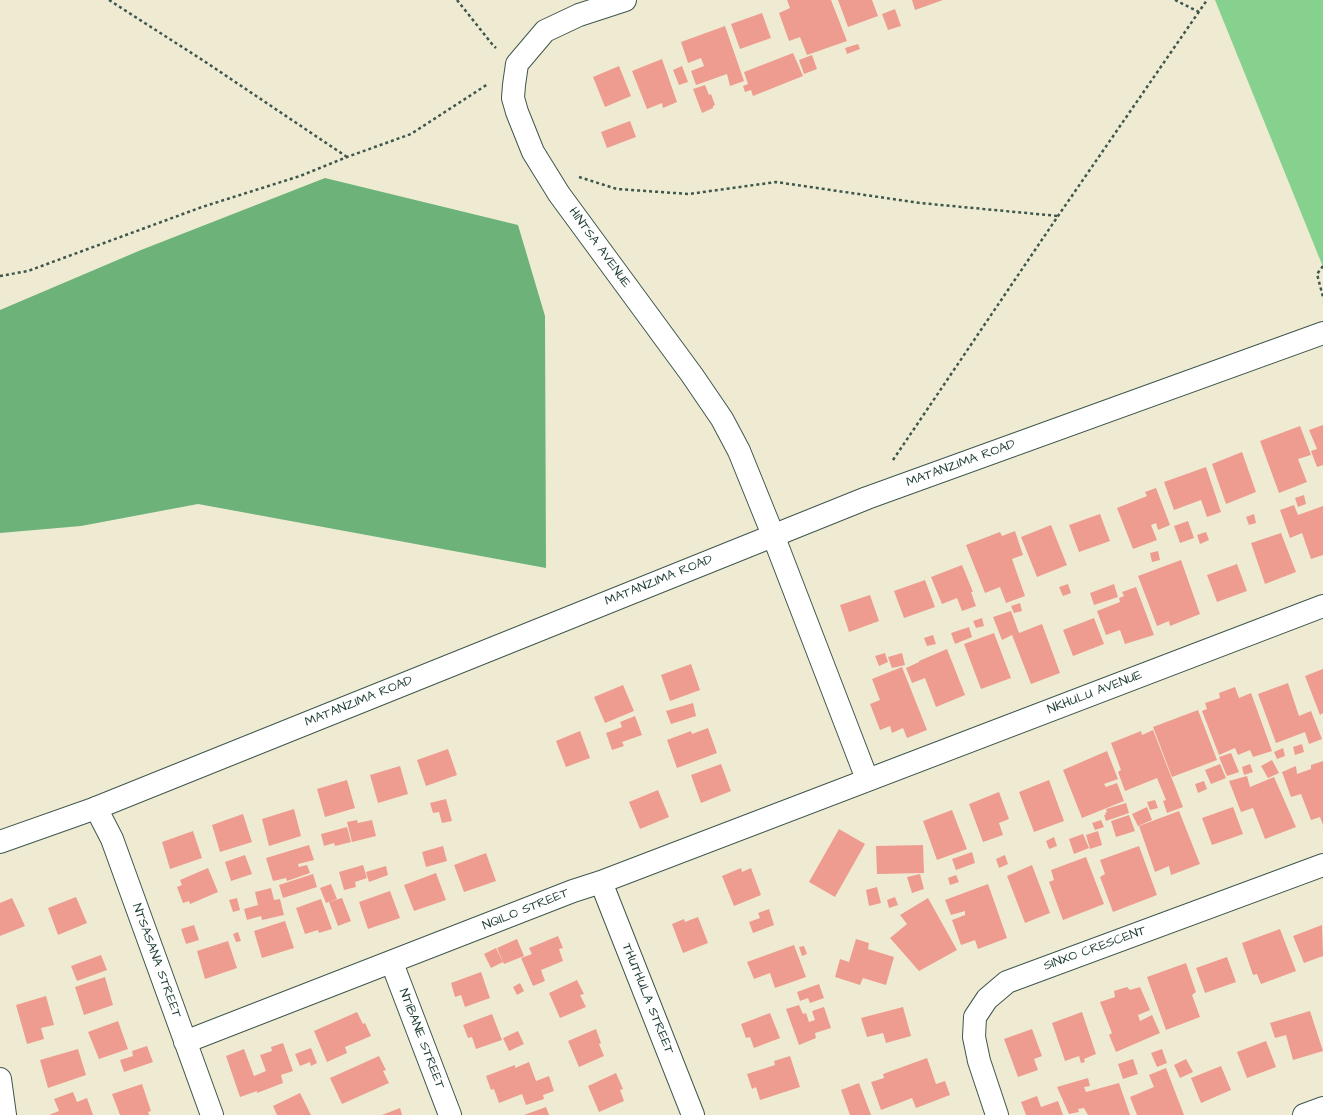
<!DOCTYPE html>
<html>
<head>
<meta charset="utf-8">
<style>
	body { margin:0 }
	canvas { display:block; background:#efebd3 }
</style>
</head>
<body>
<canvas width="1323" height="1115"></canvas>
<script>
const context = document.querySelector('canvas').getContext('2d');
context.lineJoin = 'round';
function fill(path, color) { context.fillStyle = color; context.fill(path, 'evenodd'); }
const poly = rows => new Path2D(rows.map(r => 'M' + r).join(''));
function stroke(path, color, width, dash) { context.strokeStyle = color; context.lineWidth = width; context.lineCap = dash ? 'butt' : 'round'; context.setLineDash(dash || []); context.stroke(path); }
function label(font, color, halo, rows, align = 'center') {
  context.font = font + ' "Architects Daughter",sans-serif'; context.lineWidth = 4; context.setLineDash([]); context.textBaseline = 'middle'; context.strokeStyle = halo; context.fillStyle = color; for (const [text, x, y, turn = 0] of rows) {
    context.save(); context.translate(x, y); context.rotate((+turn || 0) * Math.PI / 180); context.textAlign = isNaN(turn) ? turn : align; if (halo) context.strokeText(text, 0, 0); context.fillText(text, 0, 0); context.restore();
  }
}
fill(poly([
	[1215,0,1323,0,1323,267]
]), '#87d18e');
fill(poly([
	[325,178,518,225,545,316,546,568,198,504,81,526,0,533,0,310,141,250]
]), '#6db379');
fill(poly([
	[787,0,831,0,847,41,807,55,800,37,789,41,779,13,790,8],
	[838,0,872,0,878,16,848,27],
	[912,0,943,0,915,10],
	[895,9,901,26,888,30,882,14],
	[762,13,771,38,740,49,731,24],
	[725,26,744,81,730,86,727,74,696,85,691,71,704,66,701,58,688,63,681,42],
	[858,44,860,49,847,54,845,48],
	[793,53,803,76,753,96,751,90,745,92,743,86,748,84,744,72],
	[812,55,817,69,804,74,799,60],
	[662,59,677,102,663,108,662,103,647,109,632,71],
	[619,66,631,96,605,107,593,77],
	[682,66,688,82,679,85,673,70],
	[705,85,709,95,711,94,715,105,713,106,713,108,702,113,693,89],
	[630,121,636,137,607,148,601,132],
	[1323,425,1323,465,1317,467,1311,451,1317,449,1309,430],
	[1300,426,1311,455,1298,459,1307,482,1279,493,1260,441],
	[1242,452,1256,492,1226,504,1212,464],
	[1206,467,1221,512,1207,517,1201,500,1174,510,1164,482],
	[1156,488,1170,525,1158,530,1156,523,1151,525,1157,540,1133,549,1117,508,1147,496,1145,492],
	[1304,495,1306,504,1298,507,1295,498],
	[1294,505,1298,515,1323,506,1323,555,1311,559,1302,533,1290,538,1280,510],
	[1100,514,1110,541,1079,552,1069,525],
	[1254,514,1256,523,1249,525,1246,517],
	[1188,521,1194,538,1180,543,1174,526],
	[1051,525,1067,565,1037,577,1021,537],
	[1015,531,1023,555,1012,559,1025,596,1006,603,1000,587,985,593,966,545,1000,532,1002,536],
	[1206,532,1209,540,1200,544,1197,535],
	[1281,533,1296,572,1265,584,1251,543],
	[1158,551,1160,560,1152,562,1150,553],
	[1181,560,1200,614,1170,626,1169,621,1157,626,1138,576],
	[1237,564,1247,591,1217,602,1207,575],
	[962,565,973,592,971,592,976,606,962,611,957,598,942,604,931,577],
	[925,580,935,607,904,618,894,591],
	[1068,584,1071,593,1063,596,1059,587],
	[1114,584,1118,597,1094,605,1090,593],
	[1136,587,1154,635,1125,644,1120,630,1106,635,1097,611,1120,602,1119,598,1124,596,1122,592],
	[870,595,879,621,849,632,840,605],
	[1020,603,1022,611,1014,613,1011,606],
	[1011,611,1019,633,1042,624,1060,673,1031,684,1012,635,1002,640,993,617],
	[982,618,984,626,976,628,973,621],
	[1094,618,1104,644,1073,656,1063,630],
	[969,627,972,637,955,644,951,633],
	[994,633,1011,678,981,689,964,644],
	[933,635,936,644,927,646,924,638],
	[947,649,965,695,936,707,925,678,912,683,906,668,919,662,919,661],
	[885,653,888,662,879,666,875,656],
	[902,653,905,665,892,668,888,657],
	[691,664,700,690,670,701,661,675],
	[902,667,927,730,907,738,903,728,892,733,890,726,880,730,870,704,880,700,872,679],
	[1323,669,1323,713,1320,715,1305,676],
	[1288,683,1299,716,1311,711,1322,739,1309,744,1305,732,1276,743,1258,694],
	[623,685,634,711,605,723,594,697],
	[1235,687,1239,698,1251,693,1272,751,1253,757,1250,750,1238,755,1235,748,1219,755,1202,711,1207,709,1205,703,1220,698,1219,693],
	[693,703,696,716,671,724,666,711],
	[1198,710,1217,760,1172,777,1153,727],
	[635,716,642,735,622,742,624,746,612,750,606,733,622,727,620,722],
	[708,728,717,753,677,768,667,740,691,731,692,734],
	[1153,730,1183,807,1167,813,1163,801,1166,800,1157,778,1125,791,1118,772,1121,770,1111,743,1141,731,1142,735],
	[580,731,590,758,566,767,556,741],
	[1302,744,1304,752,1295,755,1293,747],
	[1283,748,1285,756,1277,759,1274,752],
	[448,749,457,775,426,786,417,760],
	[1107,751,1118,779,1104,784,1106,787,1117,783,1124,801,1082,818,1063,770],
	[1231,753,1239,772,1227,776,1219,757],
	[1272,760,1279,773,1268,778,1261,766],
	[1323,761,1323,825,1320,817,1311,820,1301,794,1291,797,1282,772,1296,766,1297,774,1311,769,1311,765],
	[721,764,731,791,701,803,691,775],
	[1220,764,1226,778,1211,784,1205,770],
	[1250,764,1253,772,1244,775,1242,767],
	[400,766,408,794,378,803,370,775],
	[1247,776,1250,787,1274,777,1296,827,1265,839,1253,808,1241,812,1229,781],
	[347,780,355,808,325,817,317,789],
	[1049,780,1064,821,1034,832,1019,792],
	[1204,781,1207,789,1198,793,1195,784],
	[658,790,669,817,640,829,629,802],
	[999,792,1009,819,999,823,1003,835,983,842,969,804],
	[446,799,452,821,442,823,439,812,433,813,430,803],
	[1155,800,1158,808,1150,810,1147,802],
	[1126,803,1129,813,1106,821,1104,815,1106,815,1105,813,1107,812,1106,809],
	[1147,807,1152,820,1138,826,1132,814],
	[1233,807,1243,834,1212,845,1202,818],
	[294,809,301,836,269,846,262,819],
	[952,810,967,849,937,860,923,821],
	[1179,811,1200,864,1171,875,1169,866,1155,872,1139,826],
	[243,814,252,842,220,852,212,825],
	[1129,815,1135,831,1116,837,1111,821],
	[357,820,358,823,372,820,376,836,352,842,347,822],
	[1101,820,1104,827,1095,830,1092,823],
	[347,827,351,842,335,846,334,843,324,846,321,834],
	[839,829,865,844,835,897,809,882],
	[193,831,202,858,170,869,162,842],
	[1098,831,1102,845,1090,849,1086,835],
	[1083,834,1089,848,1074,854,1069,839],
	[1054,837,1057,846,1049,849,1046,841],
	[309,845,314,860,298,864,299,867,307,865,310,873,287,881,286,878,273,881,266,858],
	[923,845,924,873,877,874,876,846],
	[443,846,447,861,426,867,422,852],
	[1139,846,1157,895,1113,912,1100,877,1105,874,1100,860],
	[972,852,975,863,956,870,952,859],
	[486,853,496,881,464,892,454,865],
	[245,855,252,874,231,881,225,862],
	[1005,855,1008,864,999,868,996,859],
	[1086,857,1104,904,1063,920,1049,882,1054,880,1051,870],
	[363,865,367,878,355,882,356,887,344,890,339,872],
	[1032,865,1050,913,1025,923,1007,876],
	[386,866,388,875,369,882,366,872],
	[208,868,218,892,190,904,189,901,183,903,177,887,182,885,180,880],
	[741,868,742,872,751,868,761,895,734,906,722,876],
	[436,873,446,900,414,911,404,885],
	[313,874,317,887,283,898,279,885],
	[920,874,924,889,912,893,907,877],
	[956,875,959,882,950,885,948,878],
	[331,884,337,899,326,903,320,888],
	[988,884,1007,938,978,949,975,940,961,945,952,920,965,915,965,911,951,915,945,900],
	[877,887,881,903,869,906,866,890],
	[271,888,274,900,280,899,284,915,262,920,261,916,247,920,244,909,258,905,255,892],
	[390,891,400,918,368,929,359,902],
	[76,897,87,923,58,935,48,908],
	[895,897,898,905,889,908,887,900],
	[12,898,25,926,0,936,0,903],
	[237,898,240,910,233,912,229,900],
	[342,898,351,921,338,926,329,902],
	[928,898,957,950,919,971,890,938,907,924,900,915],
	[321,899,332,929,319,933,318,930,305,934,296,908],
	[769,909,774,925,753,933,749,922,760,918,758,913],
	[698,917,708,943,683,953,672,924,684,919,685,922],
	[285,921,294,948,262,958,254,931],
	[194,925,199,940,186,944,181,929],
	[1322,925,1323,956,1304,963,1293,936],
	[1280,929,1296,971,1261,984,1257,974,1253,975,1242,943],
	[238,932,241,941,236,942,233,934],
	[558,936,563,948,559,949,563,961,541,970,545,981,533,986,521,958,532,954,529,948],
	[517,939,524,956,504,964,497,948],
	[856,939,869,943,868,949,894,957,886,985,863,978,860,985,835,977,840,959,849,962],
	[228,941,237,968,205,979,197,951],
	[794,945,806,977,775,988,770,973,754,979,747,962],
	[804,946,807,954,802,956,799,947],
	[496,948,503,962,491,968,484,954],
	[101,955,107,970,77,981,71,966],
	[1227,957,1236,982,1205,993,1196,968],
	[1186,963,1196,992,1192,995,1200,1017,1166,1030,1147,977],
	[481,972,490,998,465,1007,461,995,455,997,451,983],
	[105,977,113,1005,84,1015,75,987],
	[577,980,584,994,580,995,586,1007,560,1018,549,993],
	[520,983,524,991,517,995,513,987],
	[819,984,824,998,810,1003,808,998,800,1001,797,992],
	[1127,987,1130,990,1140,987,1150,1010,1138,1015,1140,1021,1152,1015,1160,1033,1116,1052,1109,1035,1112,1033,1100,1002,1115,997,1114,991],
	[46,996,54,1025,41,1028,44,1039,27,1044,16,1005],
	[799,1005,803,1014,806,1013,809,1022,815,1020,812,1011,824,1007,831,1028,815,1033,816,1038,799,1045,786,1009],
	[903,1007,911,1036,886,1043,883,1033,867,1037,861,1018],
	[1310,1011,1323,1051,1293,1060,1286,1035,1275,1038,1270,1023],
	[357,1012,363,1024,365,1023,371,1036,345,1047,347,1053,327,1062,314,1031],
	[1082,1012,1096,1054,1084,1059,1085,1062,1081,1063,1079,1056,1065,1061,1052,1023],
	[770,1013,780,1038,754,1048,750,1037,746,1038,741,1024],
	[492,1014,502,1040,476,1049,472,1037,468,1038,463,1025],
	[118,1021,128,1049,99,1059,88,1032],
	[596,1029,601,1043,599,1044,604,1056,579,1067,568,1041],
	[1032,1029,1042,1056,1034,1059,1038,1070,1018,1077,1004,1039],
	[518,1031,524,1044,509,1051,503,1038],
	[1266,1041,1276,1067,1247,1078,1237,1052],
	[283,1043,293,1071,281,1075,283,1083,257,1093,257,1091,240,1097,226,1056,244,1049,254,1076,266,1071,260,1055,272,1051,271,1047],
	[147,1046,153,1062,124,1072,120,1060,133,1056,132,1051],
	[311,1048,317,1063,311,1066,310,1062,300,1066,295,1054],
	[78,1049,86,1075,48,1088,40,1060],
	[1162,1049,1167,1063,1157,1067,1151,1053],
	[379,1056,386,1070,383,1071,389,1083,342,1104,330,1078],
	[790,1056,800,1087,760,1100,756,1087,752,1089,747,1074,775,1065,774,1061],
	[927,1058,936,1084,945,1081,950,1095,916,1108,912,1098,881,1110,871,1082,884,1078,883,1074],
	[1133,1059,1138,1074,1123,1079,1118,1064],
	[1186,1059,1193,1072,1180,1078,1174,1065],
	[529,1062,536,1081,549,1076,554,1091,543,1095,544,1099,526,1105,522,1094,499,1103,494,1089,491,1090,486,1076,515,1065,515,1068],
	[1221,1066,1231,1090,1201,1103,1191,1078],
	[1166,1068,1184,1115,1137,1115,1130,1097,1154,1087,1149,1075],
	[616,1073,623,1089,620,1090,624,1101,599,1112,588,1086],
	[1088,1078,1090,1086,1084,1087,1086,1092,1119,1083,1130,1115,1088,1115,1084,1108,1078,1109,1079,1112,1069,1114,1057,1087],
	[859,1083,871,1115,850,1115,841,1090],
	[142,1084,151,1111,148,1112,149,1115,120,1115,112,1094],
	[73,1092,77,1102,87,1098,93,1115,49,1115,59,1111,54,1099],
	[300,1093,311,1115,277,1115,273,1106],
	[1037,1096,1041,1107,1058,1101,1063,1115,1026,1115,1021,1102],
	[546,1107,549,1115,524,1115],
	[400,1108,402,1115,382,1115]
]), '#ee9c8f');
const minor = poly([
	[625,0,579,15,545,31,517,64,514,85,513,98,517,112,533,152,559,194,692,375,722,419,739,451,773,535,867,779],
	[96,808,112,839,212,1115],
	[601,882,693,1115],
	[392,963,450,1115],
	[185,1042,573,891,601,882,1323,606],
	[0,1079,5,1115],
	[997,1115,979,1061,974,1037,975,1017,987,999,1007,982,1323,865],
	[1304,1115,1323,1108]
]);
const tertiary = poly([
	[0,842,96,808,867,498,1323,333]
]);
stroke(minor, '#3e574c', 24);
stroke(tertiary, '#3e574c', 24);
stroke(poly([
	[109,0,207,63,347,157],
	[457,0,492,44,496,48],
	[1175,0,1199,12],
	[579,177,617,189,689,194,776,182,920,203,1058,216],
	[1323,266,1317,274,1323,297],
	[0,276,28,271,202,207,300,176,347,157,411,134,488,84],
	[893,460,1058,216,1207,0]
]), '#3e574c', 2.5, [3, 3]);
stroke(minor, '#fff', 22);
stroke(tertiary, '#fff', 22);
label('13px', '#1f3d34', '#fff', [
	["HINTSA AVENUE",599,248,54],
	["MATANZIMA ROAD",961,464,-20],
	["MATANZIMA ROAD",659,581,-22],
	["NKHULU AVENUE",1095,693,-21],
	["MATANZIMA ROAD",359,702,-22],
	["NQILO STREET",526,910,-22],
	["SINXO CRESCENT",1095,949,-20],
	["NTSASANA STREET",156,961,70],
	["THUTHULA STREET",647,999,68],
	["NTIBANE STREET",421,1039,69]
]);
</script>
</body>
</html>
